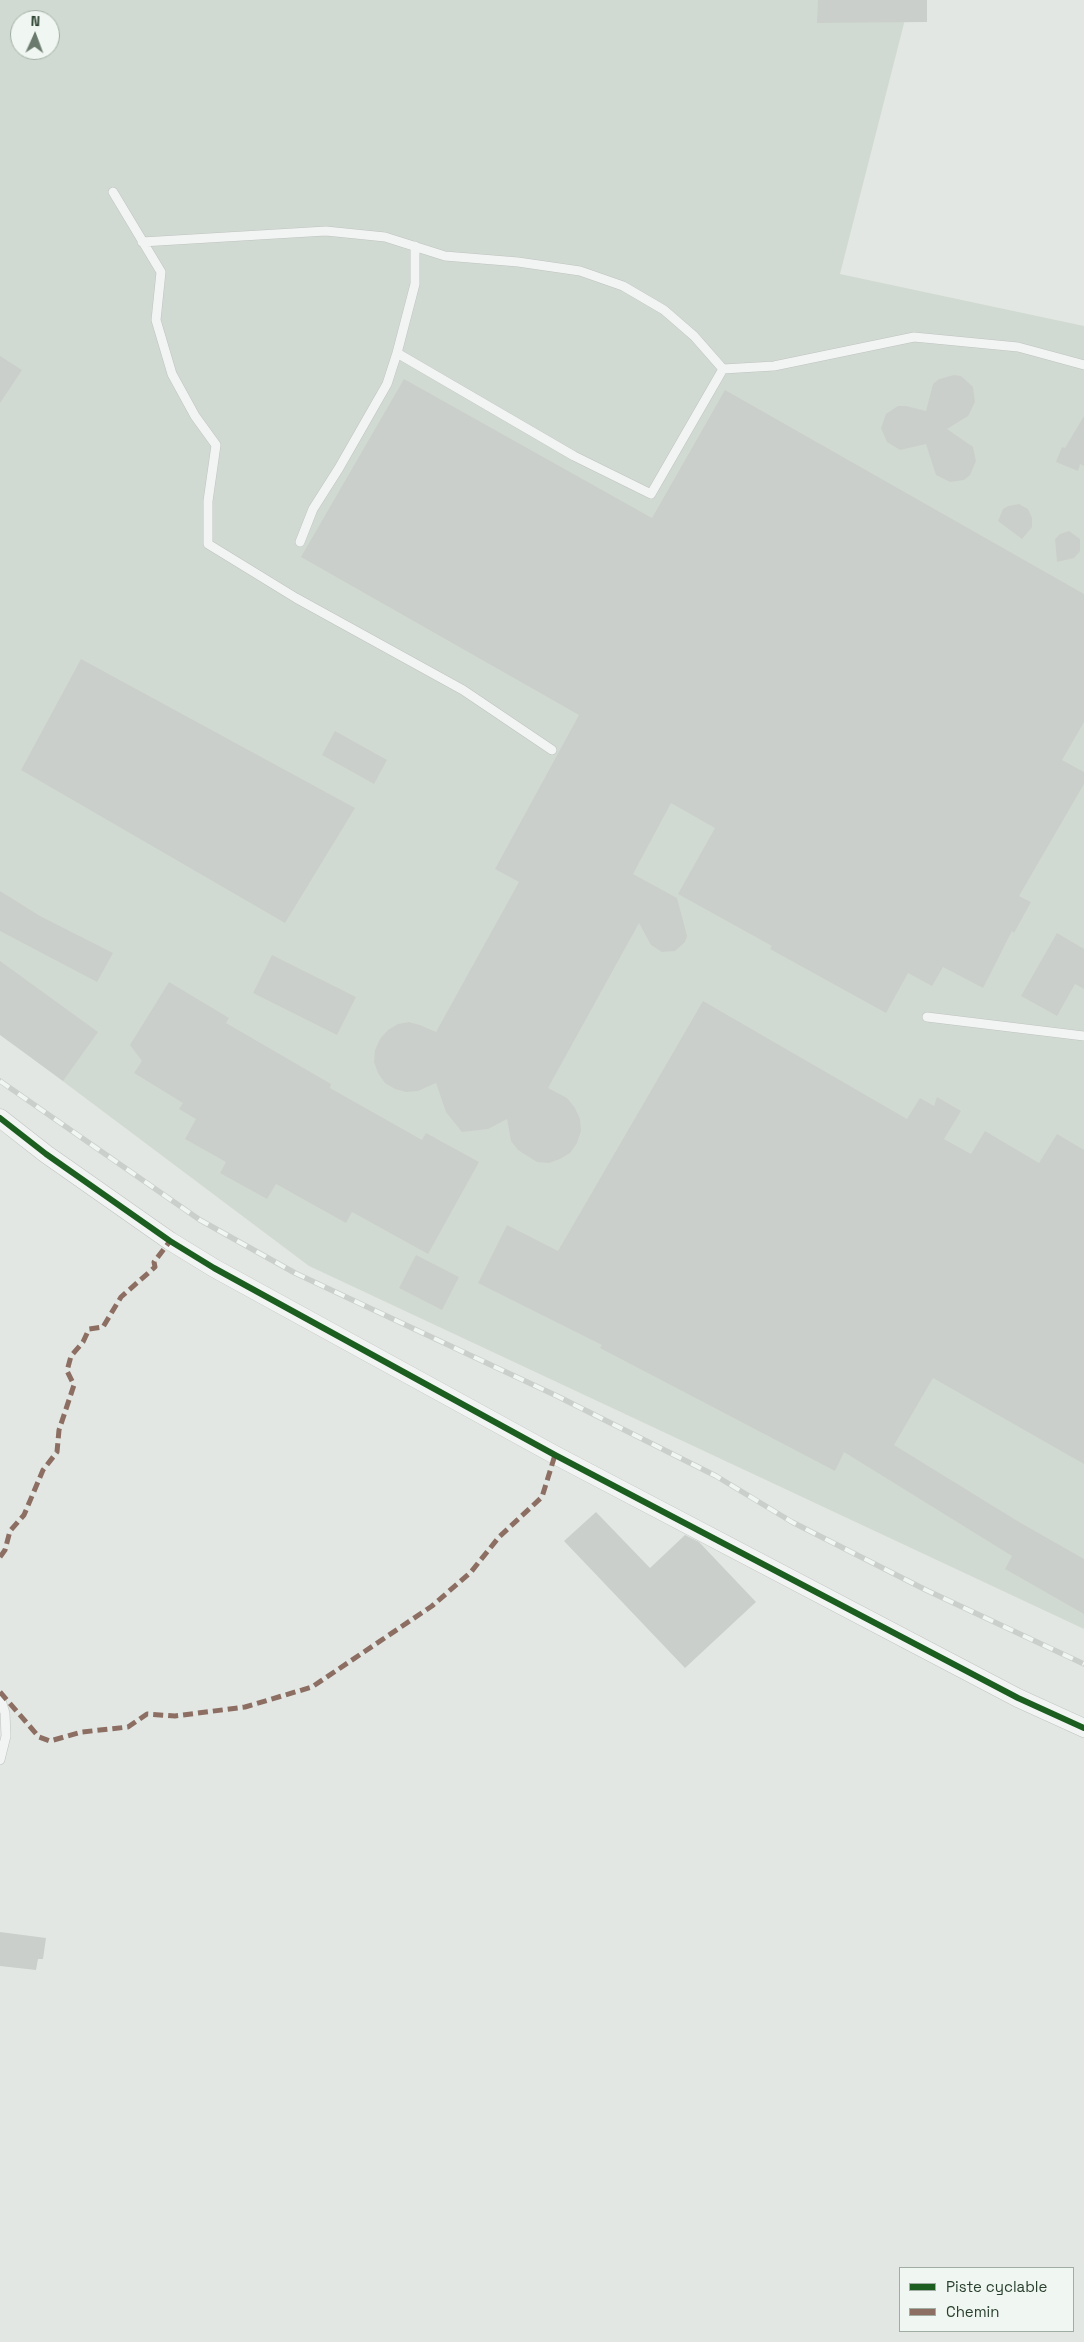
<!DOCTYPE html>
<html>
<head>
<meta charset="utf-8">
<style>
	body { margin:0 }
	#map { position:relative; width:1084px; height:2342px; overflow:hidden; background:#e3e7e3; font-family:"Space Grotesk",sans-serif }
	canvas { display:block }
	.legend { position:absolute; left:899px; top:2267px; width:175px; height:65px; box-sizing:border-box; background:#f0f6f1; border:1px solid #a0ada3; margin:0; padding:6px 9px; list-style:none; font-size:15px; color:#29402e }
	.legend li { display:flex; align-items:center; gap:10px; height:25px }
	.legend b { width:25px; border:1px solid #a0ada3 }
	.north { position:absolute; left:10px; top:10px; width:50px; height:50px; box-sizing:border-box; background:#f0f6f1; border:1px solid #a0ada3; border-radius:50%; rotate:2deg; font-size:14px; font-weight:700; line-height:20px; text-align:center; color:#29402e }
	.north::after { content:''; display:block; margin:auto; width:18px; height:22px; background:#6a7a6d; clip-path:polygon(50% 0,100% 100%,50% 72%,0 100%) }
</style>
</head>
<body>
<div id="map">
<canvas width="1084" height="2342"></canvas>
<ul class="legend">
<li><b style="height:6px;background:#1b5e20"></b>Piste cyclable</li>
<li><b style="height:6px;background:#8d6e63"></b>Chemin</li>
</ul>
<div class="north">N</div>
</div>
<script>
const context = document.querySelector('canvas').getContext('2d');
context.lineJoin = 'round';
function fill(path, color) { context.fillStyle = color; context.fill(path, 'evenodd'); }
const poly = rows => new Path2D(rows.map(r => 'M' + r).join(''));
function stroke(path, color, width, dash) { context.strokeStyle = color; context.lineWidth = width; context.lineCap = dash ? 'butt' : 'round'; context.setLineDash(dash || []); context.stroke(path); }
fill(poly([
	[0,0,910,0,840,274,1084,326,1084,1629,309,1266,0,1034],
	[20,20,50,20,50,50,20,50]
]), '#d1dad2');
fill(poly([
	[818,0,927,0,927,22,817,23],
	[0,356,22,370,0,403],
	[954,375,961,376,973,387,975,402,968,416,947,429,973,447,976,461,970,475,964,480,950,482,936,475,926,444,900,450,887,442,881,428,886,414,898,406,906,406,926,411,933,384,939,379],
	[404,379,652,518,725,390,1084,594,1084,722,1062,760,1084,772,1084,784,1019,896,1031,902,1014,933,1012,931,983,988,943,967,932,986,908,973,886,1013,770,949,772,946,678,894,715,828,671,803,633,874,677,898,687,936,685,942,675,951,662,952,651,945,639,923,548,1088,567,1098,575,1108,580,1119,581,1131,577,1143,570,1153,560,1159,549,1163,537,1162,518,1150,511,1141,507,1119,488,1129,462,1132,446,1112,436,1083,418,1091,406,1092,395,1089,385,1083,378,1073,374,1062,375,1050,380,1039,388,1030,398,1024,409,1022,420,1025,436,1032,519,882,495,869,579,715,301,557],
	[1084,416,1084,466,1080,464,1078,471,1056,462,1062,447,1065,448],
	[1019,504,1028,509,1032,518,1032,527,1022,539,998,521,1003,509,1008,506],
	[1069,531,1080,539,1080,551,1074,558,1057,562,1055,539,1060,534],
	[81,659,355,808,285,923,21,770],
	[335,731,387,760,374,784,322,755],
	[0,891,40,916,113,953,97,982,0,931],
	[1057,933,1084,949,1084,989,1075,984,1057,1016,1021,996],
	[272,955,356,997,337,1035,253,993],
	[0,961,98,1032,63,1081,0,1035],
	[169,982,229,1018,226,1023,331,1084,330,1088,422,1140,426,1133,479,1162,428,1254,352,1212,346,1223,276,1184,267,1199,220,1173,226,1162,185,1139,196,1119,179,1109,183,1103,134,1073,142,1061,130,1045],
	[703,1001,907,1119,920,1098,934,1106,937,1097,961,1111,944,1139,971,1154,985,1131,1039,1163,1057,1134,1084,1150,1084,1464,933,1378,894,1445,1019,1522,1084,1559,1084,1614,1005,1569,1012,1556,844,1452,835,1471,600,1348,602,1345,478,1283,507,1225,558,1251],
	[416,1255,459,1277,442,1310,399,1288],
	[596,1512,650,1568,685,1535,699,1542,756,1602,685,1668,564,1541],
	[0,1932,46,1938,43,1959,38,1959,36,1970,0,1966]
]), '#cbcfcb');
const service = poly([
	[113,192,161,272,156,320,172,374,195,416,216,445,208,501,208,544,296,598,463,690,552,750],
	[142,242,326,231,385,237,445,256,518,262,580,271,623,286,664,310,694,336,723,369,651,494,574,456,397,353],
	[723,369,774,366,914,337,1018,347,1084,365],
	[300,542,313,509,339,468,387,384,397,353,415,284,415,246],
	[927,1017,1084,1036],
	[0,1697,5,1713,6,1736,0,1760]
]);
const minor = poly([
	[0,1118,46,1154,170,1241,214,1268,555,1455,1018,1698,1084,1728]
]);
stroke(service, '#bfc3c0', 10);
stroke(minor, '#bfc3c0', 19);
stroke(service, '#f1f4f2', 9);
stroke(minor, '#f1f4f2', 18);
const rail = poly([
	[0,1081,200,1220,295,1273,557,1396,716,1476,792,1522,926,1590,1084,1664]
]);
stroke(rail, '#cbcfcc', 5.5);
stroke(rail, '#f0f6f1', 4, [11]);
stroke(poly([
	[0,1557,5,1550,10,1531,24,1515,43,1470,57,1452,59,1430,74,1385,67,1371,71,1356,83,1342,89,1329,103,1327,121,1297,155,1267,154,1262,170,1241],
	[0,1692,39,1737,50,1741,82,1732,128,1727,147,1714,175,1716,245,1707,312,1687,432,1606,471,1572,499,1537,542,1497,555,1455]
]), '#8d6e63', 5, [10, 5]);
stroke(poly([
	[0,1118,46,1154,170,1241,214,1268,555,1455,1018,1698,1084,1728]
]), '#1b5e20', 6);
</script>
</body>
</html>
